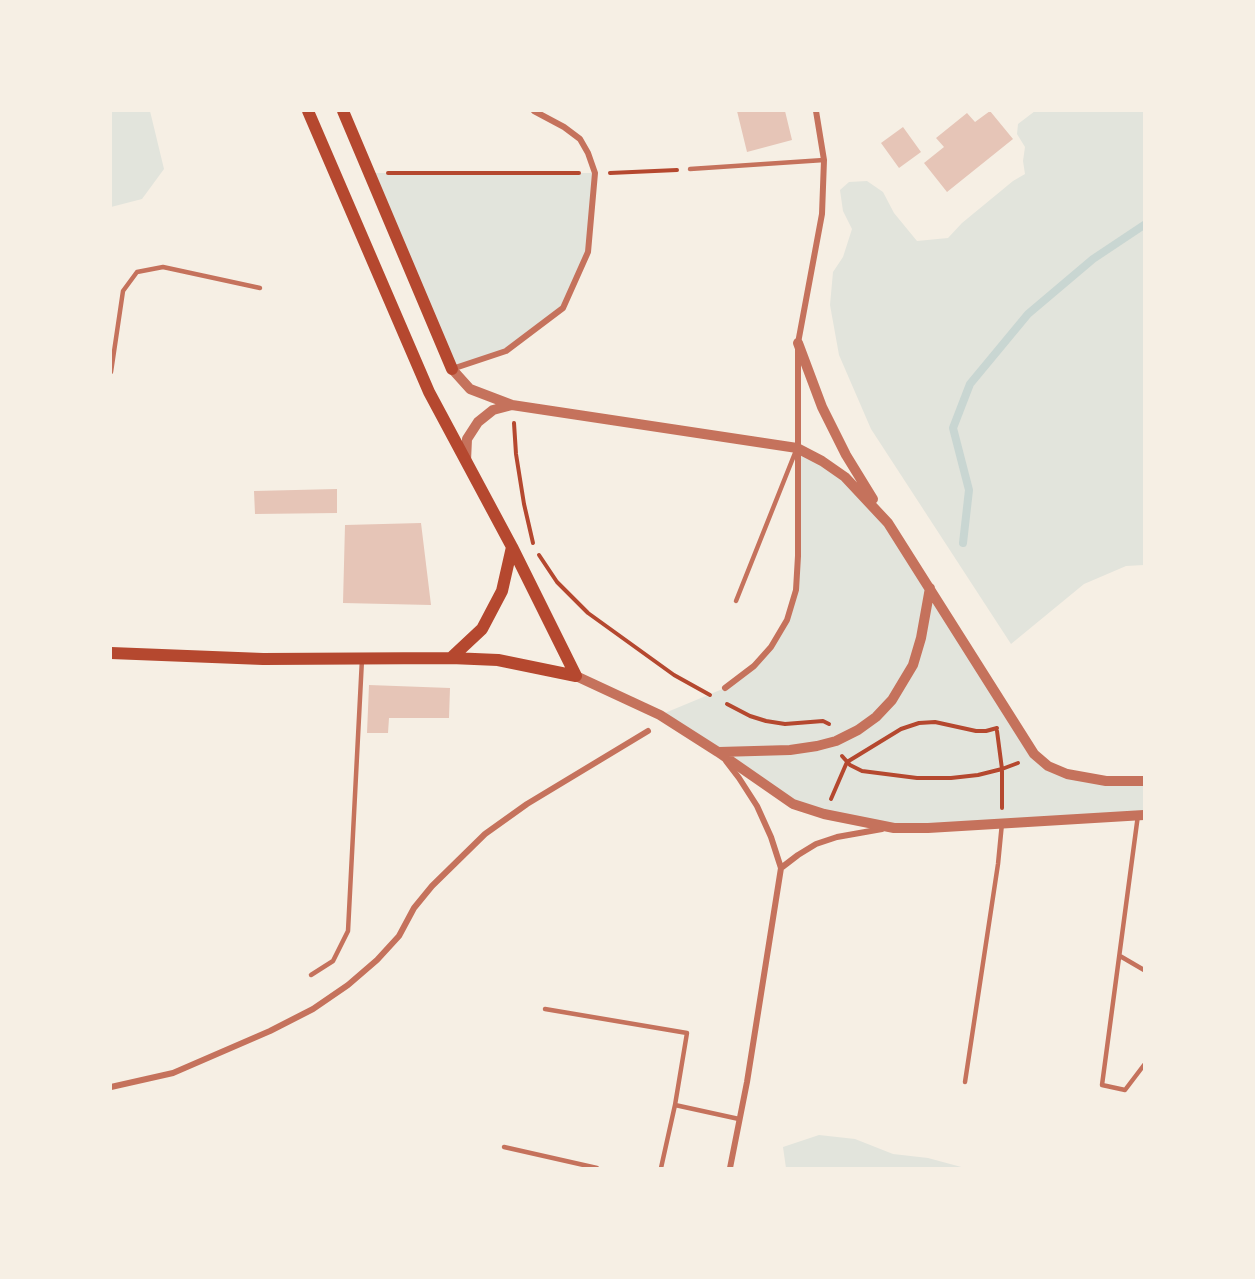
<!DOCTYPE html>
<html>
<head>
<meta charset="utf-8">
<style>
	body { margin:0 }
	#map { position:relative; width:1255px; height:1279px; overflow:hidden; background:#f6efe4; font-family:"Nunito Sans",sans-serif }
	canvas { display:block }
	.frame { position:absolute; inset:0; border:112px solid #f6efe4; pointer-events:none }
</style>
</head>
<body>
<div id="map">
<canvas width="1255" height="1279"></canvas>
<div class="frame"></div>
</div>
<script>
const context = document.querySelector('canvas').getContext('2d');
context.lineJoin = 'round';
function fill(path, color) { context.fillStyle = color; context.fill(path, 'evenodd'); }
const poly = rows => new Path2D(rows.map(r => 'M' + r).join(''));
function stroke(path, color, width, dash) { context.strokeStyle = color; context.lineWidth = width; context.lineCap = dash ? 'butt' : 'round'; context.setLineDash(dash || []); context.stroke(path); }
fill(poly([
	[111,111,150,111,164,169,142,199,111,207],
	[1035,111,1144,111,1144,565,1126,566,1084,584,1011,644,871,429,839,355,830,305,833,272,843,257,852,229,843,211,840,190,849,182,867,181,883,192,894,213,917,241,948,238,962,223,1013,181,1025,174,1023,161,1025,147,1017,134,1018,124],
	[369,173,595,173,588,252,563,308,506,351,452,369],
	[797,448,822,461,888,523,1034,754,1067,774,1144,781,1144,815,894,828,793,804,660,715,725,688,754,667,787,620,796,590],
	[819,1135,855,1139,893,1154,928,1158,965,1168,786,1168,783,1147]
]), '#e2e4dc');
stroke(poly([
	[963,543,969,490,953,428,970,384,1028,314,1093,259,1144,225]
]), '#c9d6d2', 8);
fill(poly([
	[737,111,785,111,792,140,747,152],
	[990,111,1013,139,947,192,924,163,944,147,936,138,967,113,975,122],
	[903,127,921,152,899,168,881,143],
	[337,489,337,513,255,514,254,491],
	[421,523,431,605,343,603,345,525],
	[369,685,450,688,449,718,389,718,388,733,367,733]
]), '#e6c5b7');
stroke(poly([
	[388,173,579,173],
	[610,173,677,170],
	[514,423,516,454,524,504,533,543],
	[539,555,557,582,588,613,674,675,710,695],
	[727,704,750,716,766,721,785,724,823,721,829,724],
	[997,731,1002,769,1002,808],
	[842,756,850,765,862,771,917,778,951,778,978,775,1002,769,1018,763],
	[831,799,847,762,901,729,919,723,935,722,976,731,986,731,997,728]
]), '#b5482f', 4);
stroke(poly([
	[690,169,824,160],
	[111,372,123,291,137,272,163,267,260,288],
	[736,601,797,448],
	[1138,815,1102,1085,1125,1090,1144,1065],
	[1120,956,1144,970],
	[311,975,333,961,348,931,362,659],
	[545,1009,687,1033,675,1105],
	[965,1082,998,864,1002,823],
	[504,1147,597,1168],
	[661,1168,675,1105,739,1119]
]), '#c5725c', 4.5);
stroke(poly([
	[452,369,506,351,563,308,588,252,595,173,588,153,580,139,564,127,534,111],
	[725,688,754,666,771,647,787,620,796,590,798,556,798,343,822,214,824,160,816,111],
	[726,761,739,778,757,806,771,837,781,868,747,1082,730,1168],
	[781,868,798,855,816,844,837,837,882,829],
	[111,1087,173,1073,270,1031,313,1009,348,985,377,960,399,936,414,908,432,886,485,834,527,804,648,731]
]), '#c5725c', 6);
stroke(poly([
	[798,343,822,407,846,455,873,499],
	[452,369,470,389,512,405,797,448,822,461,845,477,888,523,1034,754,1048,766,1067,774,1106,781,1144,781],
	[466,461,467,439,478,422,493,410,512,405],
	[576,676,660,715,718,752,793,804,824,814,894,828,928,828,1144,815],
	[719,752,790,750,817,746,836,741,858,730,876,717,892,700,913,665,921,638,930,588]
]), '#c5725c', 10);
stroke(poly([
	[308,111,429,392,512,547,576,676],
	[343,111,452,369],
	[111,653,263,659,451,658,498,660,576,676],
	[451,658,482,629,502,591,512,547]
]), '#b5482f', 12);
</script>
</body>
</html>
